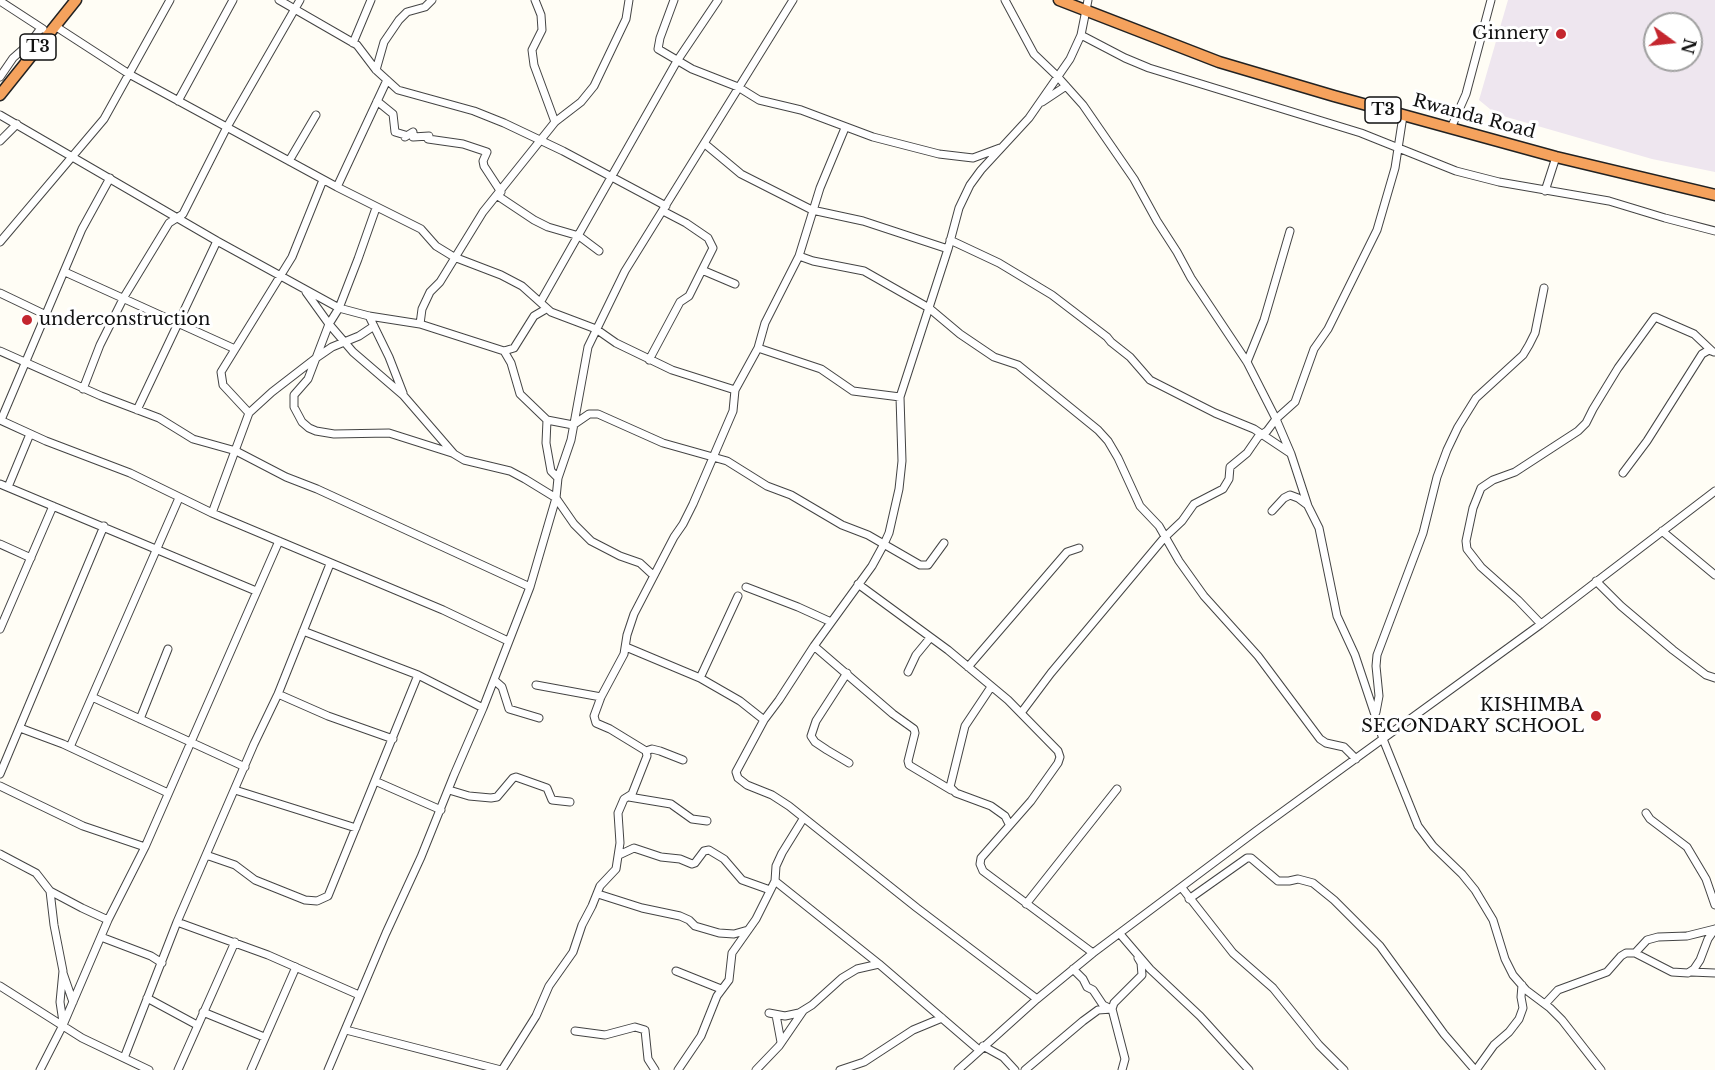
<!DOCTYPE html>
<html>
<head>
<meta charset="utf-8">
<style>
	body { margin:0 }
	#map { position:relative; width:1715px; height:1070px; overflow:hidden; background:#fffdf5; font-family:"Libre Baskerville",serif }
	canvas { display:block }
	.north { position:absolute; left:1643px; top:12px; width:60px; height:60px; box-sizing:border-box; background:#fff; border:2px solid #a0a0a0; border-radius:50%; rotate:105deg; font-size:16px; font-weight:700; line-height:24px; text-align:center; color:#111 }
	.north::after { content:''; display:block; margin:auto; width:21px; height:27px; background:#c4262e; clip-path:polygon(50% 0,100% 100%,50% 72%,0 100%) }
</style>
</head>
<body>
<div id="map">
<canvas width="1715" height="1070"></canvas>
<div class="north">N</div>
</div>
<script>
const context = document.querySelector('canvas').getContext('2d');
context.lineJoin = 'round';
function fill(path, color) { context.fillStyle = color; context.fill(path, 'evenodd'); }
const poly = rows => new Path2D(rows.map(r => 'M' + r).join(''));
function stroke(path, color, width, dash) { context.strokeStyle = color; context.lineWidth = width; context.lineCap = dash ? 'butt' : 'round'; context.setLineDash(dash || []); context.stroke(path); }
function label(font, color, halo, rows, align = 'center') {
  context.font = font + ' "Libre Baskerville",serif'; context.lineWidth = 6; context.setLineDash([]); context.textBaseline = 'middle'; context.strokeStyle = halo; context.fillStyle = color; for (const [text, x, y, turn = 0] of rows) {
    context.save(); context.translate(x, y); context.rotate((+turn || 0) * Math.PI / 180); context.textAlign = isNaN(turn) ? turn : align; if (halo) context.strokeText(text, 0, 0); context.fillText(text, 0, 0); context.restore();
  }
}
fill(poly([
	[1508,0,1715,0,1715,172,1652,159,1496,114,1479,100],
	[1655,24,1691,24,1691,60,1655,60]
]), '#eee6ef');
const minor = poly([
	[279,0,357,45,376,70,398,90,474,111,504,123,563,151,666,206],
	[535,0,541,15,542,30,532,50,534,65,555,122],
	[674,0,660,38,658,49,692,69,738,87,759,100,801,110,873,137,939,154,973,158,1000,148],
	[1005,0,1034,54,1057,76,1083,105,1134,179,1157,221,1177,252,1191,278,1247,362,1276,419,1291,454,1308,506,1319,528,1337,616,1355,655,1383,739,1418,826,1433,846,1462,874,1475,890,1493,920,1505,959,1513,975,1526,990,1550,1008,1562,1020,1601,1070],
	[0,1,43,29],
	[55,26,129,74,337,187,421,229,436,246,454,257,501,275,522,286,551,312,596,329,616,343,672,370,735,390,758,348,765,323,799,256,820,188,845,128],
	[1081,35,1125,58,1149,68,1361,133,1456,171,1499,182,1609,201,1665,218,1715,231],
	[353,43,371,0],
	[376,70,384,42,399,20,407,12,425,7,432,0],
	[0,77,13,58,30,43,41,28],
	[178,101,233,0],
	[377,101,393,114,395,132,405,135,405,137,413,132,413,137,429,136,428,139,463,144,487,152,483,161,484,166,501,192],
	[1042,102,1066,86],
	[0,115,217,241,339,308,369,316,420,324,504,351,514,348,534,316,546,309],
	[1451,128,1466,94,1491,0],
	[0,141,17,124],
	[705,144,741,174,812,210,863,221,948,249],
	[289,161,316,115],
	[337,187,387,80],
	[1545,191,1556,157],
	[498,196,534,220,548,227,579,236,599,251],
	[376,208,358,259,339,308,329,324,308,379,294,395,294,407,302,422,309,428,316,431,334,434,389,433,452,453],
	[950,240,999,263,1052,295,1107,337,1111,342,1130,357,1150,380,1215,413,1254,429,1290,453],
	[0,242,104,119,170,0],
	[799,256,813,261,864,271,929,308,960,334,994,357,1018,365,1098,430,1108,441,1118,458,1140,506,1159,526,1179,561,1204,596,1258,656,1320,739,1326,743,1344,747,1356,759],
	[702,270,735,284],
	[65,272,235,349],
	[306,292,329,324,353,352,403,395,454,454,464,460,510,471,525,479,556,498,574,524,591,541,620,556,640,563,653,575],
	[0,293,46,315],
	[541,301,677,61,718,0],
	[369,316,389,357,403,393],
	[420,324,422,309,430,292,440,282,483,212,555,122,581,102,594,86,626,19,629,0],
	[758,348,821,369,853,391,900,397],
	[0,351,101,396,159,418,193,439,236,451,286,477,317,489,530,587],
	[504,351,511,363,520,394,547,420,573,425,589,414,598,414,663,443,727,461,767,486,791,495,842,525,868,535,920,565,928,565,944,543],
	[649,360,680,302,689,296,713,248,708,238,686,223,663,211],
	[1247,362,1264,320,1290,231],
	[83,389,100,345,124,297,169,223,183,214,227,127,300,0],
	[137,410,217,241],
	[249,413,272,392,316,358,332,347,359,336,374,326],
	[0,420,46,441,130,473,212,513,443,610,508,641],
	[1,420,82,229,110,178],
	[547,420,546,443,551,471,558,478],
	[1623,473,1647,441,1702,354,1709,350,1714,352],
	[0,484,256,591],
	[8,487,30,434],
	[1272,511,1284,498,1290,495,1298,498,1306,504],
	[212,513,249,413,223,385,221,372,292,257,323,180],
	[1662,531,1715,575],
	[0,544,31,558],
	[1596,581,1621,606,1673,650,1706,675,1715,678],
	[858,584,948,650,1008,700,1058,751,1060,757,1058,763,1031,801,981,858,980,864,983,871,1093,953],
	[746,587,798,607,831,622],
	[1541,624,1518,600,1481,567,1467,549,1466,541,1473,508,1481,488,1493,480,1515,472,1578,431,1586,423,1593,409,1618,368,1655,317,1694,334,1712,351],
	[0,629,53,506],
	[303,631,418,675,483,708],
	[814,646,893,714,914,729,915,733,908,761,909,765,951,790],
	[626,647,700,678,740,701,764,720],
	[968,667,1067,552,1079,548],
	[908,672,916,655,930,638],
	[847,673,816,721,811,736,815,742,827,750,849,763],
	[700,678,738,596],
	[494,680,502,687,509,709,539,718],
	[536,685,601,697],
	[991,687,965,726,950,787,956,793,991,806,1005,816,1009,824],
	[278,694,328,716,393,739],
	[92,697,245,767],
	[1376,712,1379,696,1376,666,1377,655,1423,533,1437,477,1447,450,1458,427,1476,398,1523,355,1529,345,1535,333,1544,288],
	[1021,713,1051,673,1164,538,1182,521,1194,504,1223,489,1229,479,1230,467,1247,453,1258,437,1267,431,1276,419,1295,402,1314,349,1328,329,1377,230,1395,168,1403,116],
	[140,719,168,649],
	[20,728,63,744,168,793],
	[70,747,179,498],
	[646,751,652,749,660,751,683,760],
	[0,774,104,526],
	[375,781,441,810],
	[0,786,83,826,145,847],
	[235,790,356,828],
	[449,790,469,796,491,798,497,797,513,778,516,777,547,788,552,800,570,802],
	[629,797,671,804,692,819,707,821],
	[1646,813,1650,819,1687,847,1706,879,1715,905],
	[803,819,782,853,776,866,775,881,879,964,979,1050],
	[0,854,36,873,50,891,82,908,108,920],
	[206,855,235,865,255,880,305,900,317,901,328,896,418,675],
	[619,855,634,848,661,857,680,859,692,864,695,863,704,851,709,850,724,859,742,880,770,890],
	[1182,888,1233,953,1273,988,1319,1045,1344,1070],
	[50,891,54,925,63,971,60,1002,63,1022],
	[598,894,642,908,680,916,689,920,695,926,719,933,734,934,748,930],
	[1189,899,1247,858,1251,858,1278,881,1289,881,1298,879,1313,883,1334,900,1380,946,1444,1034,1475,1070],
	[1026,904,1117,789],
	[177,922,268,955,359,995],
	[1120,934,1150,969,1200,1016,1249,1070],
	[101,937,151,956,162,963],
	[1635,953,1647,940,1658,937,1687,936,1715,929],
	[1073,969,1083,979,1087,987,1093,990,1103,1005,1109,1008],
	[676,971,721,989],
	[1691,972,1715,973],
	[63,973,73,1002],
	[0,986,82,1038,149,1070],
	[147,998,197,1025],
	[1037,999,917,908,789,806,772,795,747,785,738,778,736,772,764,720,779,700,814,646,872,566,884,544,889,533,899,489,902,461,900,397,948,249,959,208,970,185,981,170,1029,118,1070,59,1081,35,1088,0],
	[1545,1004,1558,990,1607,972,1621,956,1626,953,1635,953,1672,972,1688,973,1694,969,1700,960,1708,939,1715,929],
	[203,1012,264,1037],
	[769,1013,785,1016,799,1013,812,1005,842,978,857,969,879,964],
	[776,1015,781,1042],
	[346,1030,501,1070],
	[575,1031,605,1035,635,1027,645,1030,648,1059,655,1070],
	[983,1046,1003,1057,1015,1070],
	[124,1058,177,922,254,744,278,694,330,564],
	[40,1070,63,1025,108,920,145,847,279,541],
	[178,1070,235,942],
	[251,1070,296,967],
	[328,1070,386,933,421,857,454,775,483,708,530,587,556,498,558,478,571,440,588,347,625,271,793,0],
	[502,1070,536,1016,549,986,573,952,582,925,592,906,600,886,616,869,620,843,618,813,624,799,632,794,647,756,646,751,610,729,596,723,594,716,601,697,624,654,627,635,634,614,674,537,683,524,693,504,733,411,735,390],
	[678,1070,701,1036,717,996,729,980,732,953,756,919,775,881],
	[756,1070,779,1046,803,1011],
	[840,1070,864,1062,913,1030,942,1018],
	[958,1070,1037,999,1093,953,1256,831,1541,624,1715,491],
	[1025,1070,1083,1021,1098,1010,1112,1009],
	[1122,1070,1125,1059,1112,1009,1114,1003,1142,975,1141,963,1138,958],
	[1476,1070,1494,1045,1509,1032,1519,1019,1523,1008,1521,997,1522,985]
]);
const highway = poly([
	[1059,0,1219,62,1334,96,1556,157,1715,195],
	[0,95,76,0]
]);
stroke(minor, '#444', 9);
stroke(highway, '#222', 13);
stroke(minor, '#fff', 7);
stroke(highway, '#f5a25d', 10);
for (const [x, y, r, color] of [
	[1561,34,6,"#c4262e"],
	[27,320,6,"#c4262e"],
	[1596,716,6,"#c4262e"]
]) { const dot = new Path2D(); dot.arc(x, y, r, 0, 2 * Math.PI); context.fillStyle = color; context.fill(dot); stroke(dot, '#fff', 2); }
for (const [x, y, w] of [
	[38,47,36],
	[1383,110,36]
]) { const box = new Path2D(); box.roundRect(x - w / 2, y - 13, w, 26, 4.5); context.fillStyle = '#fff'; context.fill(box); stroke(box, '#111', 1.5); }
label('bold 16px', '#111', null, [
	["T3",38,47],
	["T3",1383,110]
]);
label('18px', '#111', '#fff', [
	["Ginnery",1549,34],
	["underconstruction",39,320,"left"],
	["KISHIMBA",1584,706],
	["SECONDARY SCHOOL",1584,727]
], 'right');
label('18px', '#111', '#fff', [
	["Rwanda Road",1474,117,15]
]);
</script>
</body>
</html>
